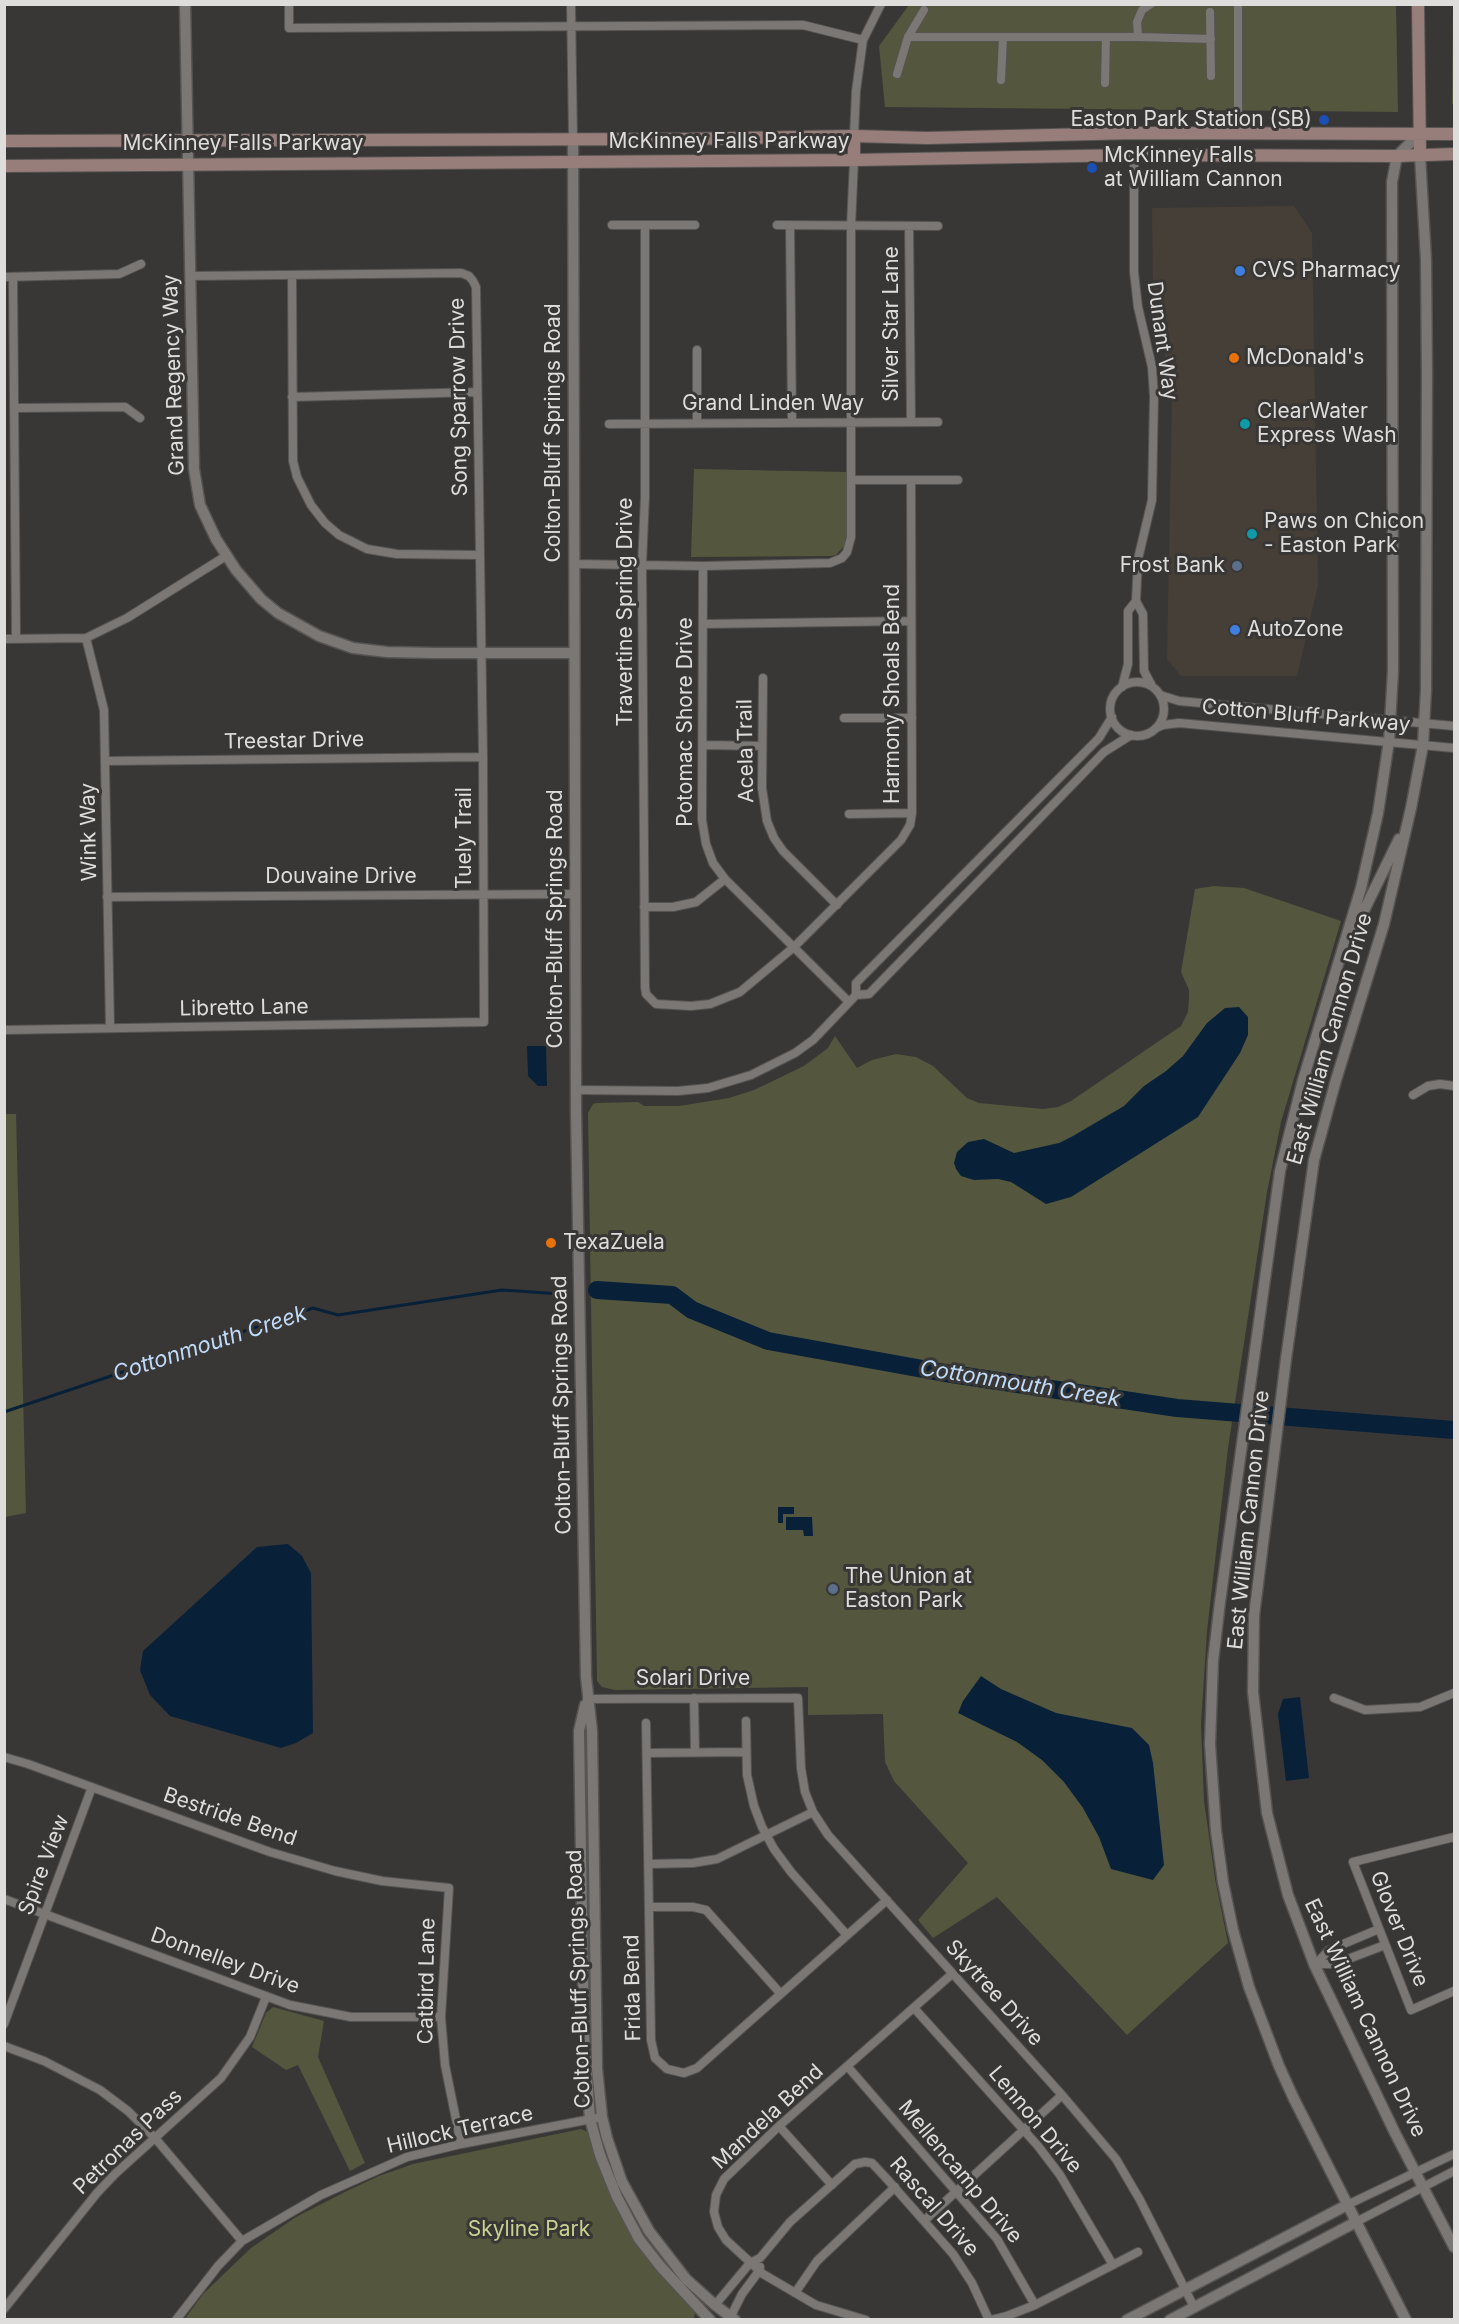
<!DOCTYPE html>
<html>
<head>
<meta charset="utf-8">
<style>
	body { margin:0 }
	#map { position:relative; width:1459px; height:2324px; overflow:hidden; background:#393735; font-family:Inter,sans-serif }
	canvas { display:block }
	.frame { position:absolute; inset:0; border:6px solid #dfdddc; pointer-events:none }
</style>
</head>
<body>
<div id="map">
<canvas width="1459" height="2324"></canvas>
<div class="frame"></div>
</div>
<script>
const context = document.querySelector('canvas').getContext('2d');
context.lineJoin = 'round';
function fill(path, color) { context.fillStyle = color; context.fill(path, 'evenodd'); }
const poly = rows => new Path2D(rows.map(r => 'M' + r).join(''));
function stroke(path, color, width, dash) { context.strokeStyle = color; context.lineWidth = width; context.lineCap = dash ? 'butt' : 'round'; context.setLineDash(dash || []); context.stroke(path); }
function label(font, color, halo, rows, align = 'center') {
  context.font = font + ' Inter,sans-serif'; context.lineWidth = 6; context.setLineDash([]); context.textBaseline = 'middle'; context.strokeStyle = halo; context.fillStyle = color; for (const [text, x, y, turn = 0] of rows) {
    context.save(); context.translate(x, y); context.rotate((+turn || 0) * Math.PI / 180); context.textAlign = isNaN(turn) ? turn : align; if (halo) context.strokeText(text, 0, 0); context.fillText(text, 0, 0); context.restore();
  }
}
fill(poly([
	[1294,206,1312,233,1318,585,1297,676,1181,676,1167,659,1172,397,1153,284,1152,208]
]), '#453f38');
fill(poly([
	[1454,4,1454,104,1452,104,1453,5],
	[909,5,1396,5,1398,112,885,107,879,46],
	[694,469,846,472,846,536,844,546,836,555,831,556,691,557],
	[1214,886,1244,888,1341,921,1281,1122,1267,1192,1228,1448,1207,1631,1201,1725,1204,1801,1215,1879,1228,1943,1127,2035,997,1897,933,1938,918,1920,968,1863,894,1781,885,1762,883,1714,808,1715,808,1687,615,1690,602,1687,597,1681,588,1113,593,1104,597,1103,638,1102,644,1106,679,1106,729,1098,754,1090,804,1066,828,1048,835,1036,857,1068,872,1060,896,1054,916,1057,933,1066,967,1098,979,1103,1043,1109,1058,1107,1071,1101,1181,1026,1188,1012,1189,998,1189,990,1181,972,1195,889],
	[5,1114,16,1114,26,1513,5,1517],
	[273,2007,324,2021,318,2057,365,2163,350,2171,298,2065,286,2070,252,2047,266,2013],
	[581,2129,590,2133,611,2195,692,2307,695,2314,693,2320,184,2320,203,2294,251,2248,296,2217,347,2191,379,2176,413,2164]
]), '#54573d');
fill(poly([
	[1239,1007,1248,1017,1248,1035,1240,1053,1198,1117,1071,1197,1046,1204,1011,1182,998,1179,974,1180,961,1176,956,1169,954,1163,957,1152,968,1142,984,1139,1014,1153,1059,1143,1073,1136,1124,1106,1144,1086,1166,1071,1183,1056,1207,1023,1225,1008],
	[527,1046,546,1046,547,1086,538,1086,528,1076],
	[778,1507,794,1507,794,1514,783,1514,783,1523,778,1523],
	[786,1517,812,1517,813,1536,804,1536,803,1530,786,1530],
	[288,1544,302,1556,311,1573,313,1733,296,1743,281,1748,170,1716,150,1695,140,1670,143,1651,257,1547],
	[981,1676,1001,1689,1056,1713,1132,1728,1149,1745,1153,1763,1164,1865,1153,1880,1111,1869,1099,1837,1083,1808,1064,1782,1042,1760,1017,1742,958,1713,963,1701],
	[1300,1697,1309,1778,1286,1781,1278,1714,1283,1699]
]), '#082139');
stroke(poly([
	[4,1412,313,1308,338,1315,502,1290,562,1294]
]), '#082139', 3);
stroke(poly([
	[597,1290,672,1295,692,1310,768,1341,945,1373,1177,1408,1454,1430]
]), '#082139', 18);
const minor = poly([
	[289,4,289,28,803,25,863,40],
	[571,4,573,139],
	[1238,4,1238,133],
	[1210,12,1211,76],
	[908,37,924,10],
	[1138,37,1211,39],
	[897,74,908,37,1138,37,1137,22,1142,10,1151,4],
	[1001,80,1003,37],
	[1105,83,1106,37],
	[854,136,856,91,863,40,881,4],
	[1134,155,1134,272,1138,307,1152,367,1154,396,1152,500,1138,559,1136,601,1143,614,1144,671,1152,686],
	[612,225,695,225],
	[777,225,938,226],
	[790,225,792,421],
	[645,226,645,497,642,564,645,987,646,994,656,1004,691,1006,710,1004,740,992,794,947,901,840,910,825,912,813,911,481],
	[909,226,911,421],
	[292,275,293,461,297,477,311,505,325,523,339,535,367,549,397,554,479,555],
	[4,277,119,274,141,264],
	[13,277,16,638],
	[292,397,477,392],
	[14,408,125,407,140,418],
	[697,422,697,350],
	[609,424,938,422],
	[852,480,958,480],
	[574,564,703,566,830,563,842,558,847,552,851,537,851,226,854,160],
	[703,566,702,820,706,844,713,863,725,879,849,1002],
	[703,624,911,621],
	[86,638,104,710,110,1028],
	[4,639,86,638,127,618,226,556],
	[763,678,762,788,767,821,774,838,783,851,837,905],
	'1110 709a27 27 0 1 1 54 0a27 27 0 1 1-54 0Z',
	[1122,687,1128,664,1128,611,1136,601],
	[1160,695,1179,701,1454,726],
	[844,718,912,718],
	[1156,728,1163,725,1179,723,1454,748],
	[703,745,762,746],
	[106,761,483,757],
	[849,814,912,813],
	[107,897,575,894],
	[644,907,673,907,696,902,725,879],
	[856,995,856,983,1099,738,1112,717],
	[4,1030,484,1022,483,757,476,287,473,281,469,276,461,273,191,276],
	[576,1090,678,1091,708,1088,751,1075,795,1053,813,1040,856,995,869,994,1104,752,1131,735],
	[1413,1095,1428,1086,1440,1084,1454,1086],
	[694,1698,695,1752],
	[1334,1698,1365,1710,1420,1707,1454,1693],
	[587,1699,798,1698,801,1768,805,1792,813,1812,828,1835,1062,2095,1116,2159,1140,2200,1194,2307],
	[746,1721,747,1775,754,1806,762,1827,774,1849,791,1872,846,1934],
	[646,1723,651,2040,655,2058,667,2069,684,2073,697,2068,887,1900],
	[647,1753,746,1752],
	[4,1757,28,1764,270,1852,335,1871,382,1881,449,1888,441,2017,445,2065,461,2144],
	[1454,1837,1353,1862,1411,2010,1454,1991],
	[649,1864,693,1863,717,1859,813,1812],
	[4,1899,290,2005,351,2017,441,2017],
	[650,1907,693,1907,706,1910,780,1993],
	[1316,1964,1329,1950,1379,1929],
	[1316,1964,1335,1964,1385,1945],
	[914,2008,1038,2146,1060,2175,1113,2265],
	[4,2024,92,1787],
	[4,2046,44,2061,100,2090,128,2111,155,2138,242,2241],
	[848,2067,997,2239,1035,2305],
	[779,2126,832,2185],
	[1347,2205,1454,2154],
	[925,2220,1062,2095],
	[1356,2222,1454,2171],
	[795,2293,817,2261,895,2187],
	[715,2305,750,2263,760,2258,790,2222,855,2164,865,2162,872,2163,887,2179,953,2254,972,2283,989,2320],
	[4,2309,97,2193,115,2174,221,2078,250,2037,266,1997],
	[731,2316,742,2294,759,2271,760,2267],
	[176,2320,218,2266,242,2241,321,2195,407,2157,461,2144,602,2117],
	[866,2320,816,2305,763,2274,726,2240,718,2227,714,2212,716,2195,724,2179,779,2126,952,1974],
	[991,2320,1007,2316,1035,2305,1138,2252]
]);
const tertiary = poly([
	[185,4,194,469,200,505,216,539,236,570,261,599,278,613,319,636,353,648,387,652,434,653,574,653],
	[573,139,576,1110,586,1677,592,1731,597,2069,602,2117,607,2138,622,2182,649,2231,686,2279,715,2305,735,2320],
	[1420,155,1426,260,1427,375,1426,690,1423,745,1411,808,1384,924,1336,1080,1314,1160,1286,1359,1254,1616,1253,1692,1267,1813,1288,1895,1314,1964,1395,2133,1454,2247],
	[1352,935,1399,839],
	[585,1705,579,1731,584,2035,590,2119,600,2155,617,2197,639,2239,661,2267,710,2320],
	[1127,2320,1347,2205],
	[1170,2320,1356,2222],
	[1406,2320,1294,2099,1279,2066,1249,1987,1233,1930,1223,1882,1216,1831,1210,1744,1213,1661,1220,1602,1280,1171,1303,1080,1361,888,1378,813,1389,741,1393,671,1392,182,1397,156,1419,134]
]);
const secondary = poly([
	[1418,4,1420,155],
	[854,136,854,160],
	[4,141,687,139,854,136,927,138,1134,133,1454,134],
	[4,166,854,160,1134,155,1397,156,1454,154]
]);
stroke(minor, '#565452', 10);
stroke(tertiary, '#565452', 13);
stroke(secondary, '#565452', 14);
stroke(minor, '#7a7775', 8);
stroke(tertiary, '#7a7775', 10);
stroke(secondary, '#987e7a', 12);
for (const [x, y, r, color] of [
	[1324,120,6,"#1a4fb4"],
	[1092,168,6,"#1a4fb4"],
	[1240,271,6,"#3f7fe0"],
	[1234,358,6,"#e8710a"],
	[1245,424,6,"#0f9aa8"],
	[1252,534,6,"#0f9aa8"],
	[1237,566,6,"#5c6f8a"],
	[1235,630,6,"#3f7fe0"],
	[551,1243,6,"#e8710a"],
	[833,1589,6,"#5c6f8a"]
]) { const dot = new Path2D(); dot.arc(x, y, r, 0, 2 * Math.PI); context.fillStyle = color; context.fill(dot); stroke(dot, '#393735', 2); }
label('21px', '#dfdddc', '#393735', [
	["Easton Park Station (SB)",1312,120,"right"],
	["McKinney Falls",1104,156],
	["at William Cannon",1104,180],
	["CVS Pharmacy",1252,271],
	["McDonald's",1246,358],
	["ClearWater",1257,412],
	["Express Wash",1257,436],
	["Paws on Chicon",1264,522],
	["- Easton Park",1264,546],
	["Frost Bank",1225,566,"right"],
	["AutoZone",1247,630],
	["TexaZuela",563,1243],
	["The Union at",845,1577],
	["Easton Park",845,1601]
], 'left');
label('21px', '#dfdddc', '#393735', [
	["McKinney Falls Parkway",729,142],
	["McKinney Falls Parkway",243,144],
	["Silver Star Lane",892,324,-90],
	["Dunant Way",1162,341,82],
	["Grand Regency Way",174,375,-92],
	["Song Sparrow Drive",459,397,-91],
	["Grand Linden Way",773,404],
	["Colton-Bluff Springs Road",554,433,-90],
	["Travertine Spring Drive",626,612,-90],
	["Harmony Shoals Bend",893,694,-90],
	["Cotton Bluff Parkway",1306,716,5],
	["Potomac Shore Drive",686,722,-90],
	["Treestar Drive",294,741,-1],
	["Acela Trail",746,751,-91],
	["Wink Way",89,832,-91],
	["Tuely Trail",465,838,-90],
	["Douvaine Drive",341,877],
	["Colton-Bluff Springs Road",556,919,-90],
	["Libretto Lane",244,1008,-1],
	["East William Cannon Drive",1330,1039,-74],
	["Colton-Bluff Springs Road",562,1405,-91],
	["East William Cannon Drive",1249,1520,-84],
	["Solari Drive",693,1679],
	["Bestride Bend",230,1817,19],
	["Spire View",44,1865,-69],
	["Glover Drive",1399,1929,68],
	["Donnelley Drive",225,1961,20],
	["Colton-Bluff Springs Road",579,1979,-92],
	["Catbird Lane",427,1981,-89],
	["Frida Bend",633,1988,-91],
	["Skytree Drive",994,1993,48],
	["East William Cannon Drive",1365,2018,65],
	["Mandela Bend",768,2117,-43],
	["Lennon Drive",1035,2120,50],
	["Hillock Terrace",460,2130,-13],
	["Petronas Pass",128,2142,-44],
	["Mellencamp Drive",960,2172,50],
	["Rascal Drive",934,2207,49]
]);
label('21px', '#cad190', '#393735', [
	["Skyline Park",529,2230]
]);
label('italic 22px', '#bfdbf9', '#393735', [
	["Cottonmouth Creek",210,1344,-18],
	["Cottonmouth Creek",1020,1384,9]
]);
</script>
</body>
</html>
